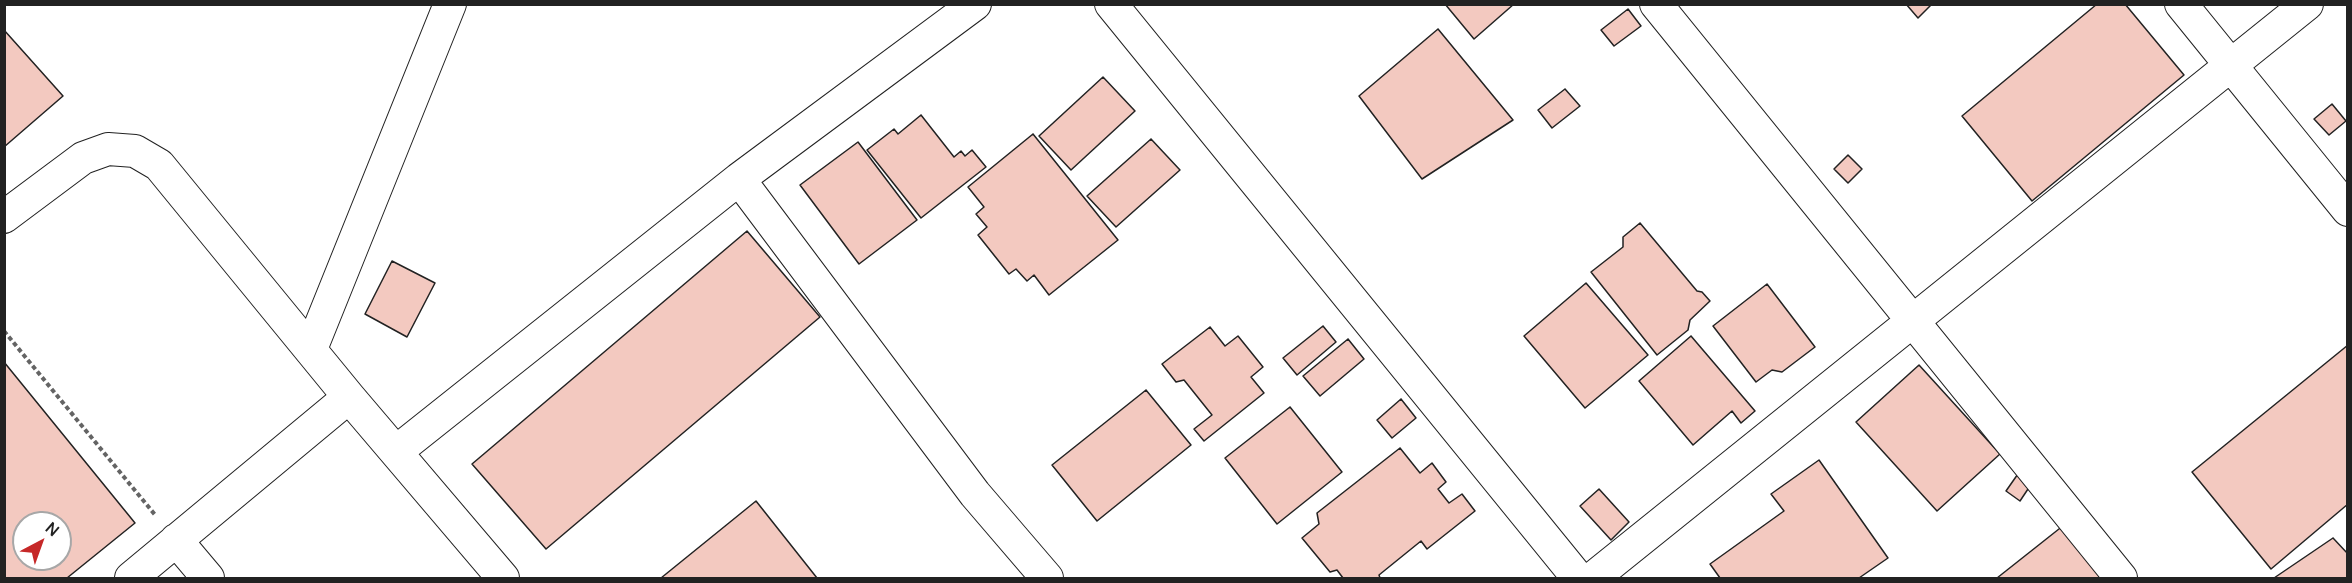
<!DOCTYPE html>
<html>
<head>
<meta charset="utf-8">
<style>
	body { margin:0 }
	#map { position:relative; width:2352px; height:583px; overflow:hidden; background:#fff; font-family:Manrope,sans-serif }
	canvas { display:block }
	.frame { position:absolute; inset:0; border:6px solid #222; pointer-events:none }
	.north { position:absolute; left:12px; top:511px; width:60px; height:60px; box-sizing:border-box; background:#fff; border:2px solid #a7a7a7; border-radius:50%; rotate:41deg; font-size:16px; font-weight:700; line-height:24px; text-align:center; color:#222 }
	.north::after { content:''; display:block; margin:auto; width:21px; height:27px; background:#c62828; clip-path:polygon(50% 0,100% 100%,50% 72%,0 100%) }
</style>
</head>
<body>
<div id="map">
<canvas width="2352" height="583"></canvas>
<div class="frame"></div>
<div class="north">N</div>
</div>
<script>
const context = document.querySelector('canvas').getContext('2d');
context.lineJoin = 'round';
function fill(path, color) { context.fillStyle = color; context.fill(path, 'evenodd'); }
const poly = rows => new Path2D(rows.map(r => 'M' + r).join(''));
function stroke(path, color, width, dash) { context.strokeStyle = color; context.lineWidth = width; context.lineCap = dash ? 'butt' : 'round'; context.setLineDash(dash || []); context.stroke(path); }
const building = poly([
	[1445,4,1514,4,1474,39,1445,4],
	[1906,4,1932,4,1918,18,1906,4],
	[2097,4,2125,4,2184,75,2032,201,1962,116,2097,4],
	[1628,9,1641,26,1614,46,1601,30,1628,9],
	[1438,29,1513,120,1422,179,1359,96,1438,29],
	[4,30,63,96,4,147,4,30],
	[1103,77,1135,111,1071,170,1039,136,1103,77],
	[1565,89,1580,106,1552,128,1538,110,1565,89],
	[2332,104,2346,121,2329,135,2314,119,2332,104],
	[921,115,954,157,961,151,965,156,972,150,986,167,921,218,867,150,894,129,898,134,921,115],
	[1033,134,1118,240,1049,295,1034,275,1027,281,1016,269,1009,274,978,235,987,227,976,214,984,207,968,187,1033,134],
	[1151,139,1180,170,1116,227,1087,196,1151,139],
	[858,142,917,220,859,264,800,185,858,142],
	[1848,155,1862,169,1848,183,1834,169,1848,155],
	[1640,223,1697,291,1702,292,1710,301,1690,320,1688,330,1657,355,1591,272,1623,247,1623,237,1640,223],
	[747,231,820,317,546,549,472,464,747,231],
	[392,261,435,283,407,337,365,314,392,261],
	[1586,283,1648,355,1585,408,1524,336,1586,283],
	[1767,284,1815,347,1782,372,1772,370,1756,382,1713,326,1767,284],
	[1323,326,1336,342,1297,375,1283,358,1323,326],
	[1210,327,1225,346,1238,336,1263,367,1251,377,1264,393,1204,441,1194,429,1212,415,1184,380,1176,382,1162,364,1210,327],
	[1691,336,1755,411,1741,423,1732,411,1693,445,1639,381,1691,336],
	[1348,339,1364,359,1320,396,1303,376,1348,339],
	[2348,345,2348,504,2271,569,2192,472,2348,345],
	[4,362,135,523,67,578,4,578,4,362],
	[24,523,60,523,60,559,24,559,24,523],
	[1919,365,2000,454,1937,511,1856,422,1919,365],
	[1146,390,1191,445,1097,521,1052,465,1146,390],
	[1401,399,1416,418,1392,438,1377,420,1401,399],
	[1290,407,1342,472,1277,524,1225,458,1290,407],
	[1400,448,1420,473,1432,463,1446,482,1438,489,1449,503,1462,494,1475,511,1427,549,1421,541,1379,575,1380,578,1343,578,1337,570,1330,572,1302,538,1319,524,1317,513,1400,448],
	[1819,460,1888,558,1859,578,1720,578,1710,564,1784,511,1771,494,1819,460],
	[2020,471,2034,480,2020,501,2006,491,2020,471],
	[1599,489,1629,522,1611,540,1580,506,1599,489],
	[756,501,817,578,661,578,756,501],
	[2064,525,2107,578,1997,578,2064,525],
	[2333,538,2348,554,2348,578,2274,578,2333,538]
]);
fill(building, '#f3c9c0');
stroke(building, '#222', 1.5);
const street = poly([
	[1111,4,1578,578],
	[1656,4,2121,578],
	[2181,4,2348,210],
	[739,179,975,494,1047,578],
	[4,217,83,158,108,149,135,151,159,165,349,397,503,578],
	[311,349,450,4],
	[397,451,739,179,975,4],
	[176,540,208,578],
	[131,578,349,397],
	[1593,578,2307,4]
]);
stroke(street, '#222', 34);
stroke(poly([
	[4,331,156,516]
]), '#646464', 4, [4.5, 3]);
stroke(street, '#fff', 32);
</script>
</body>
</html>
